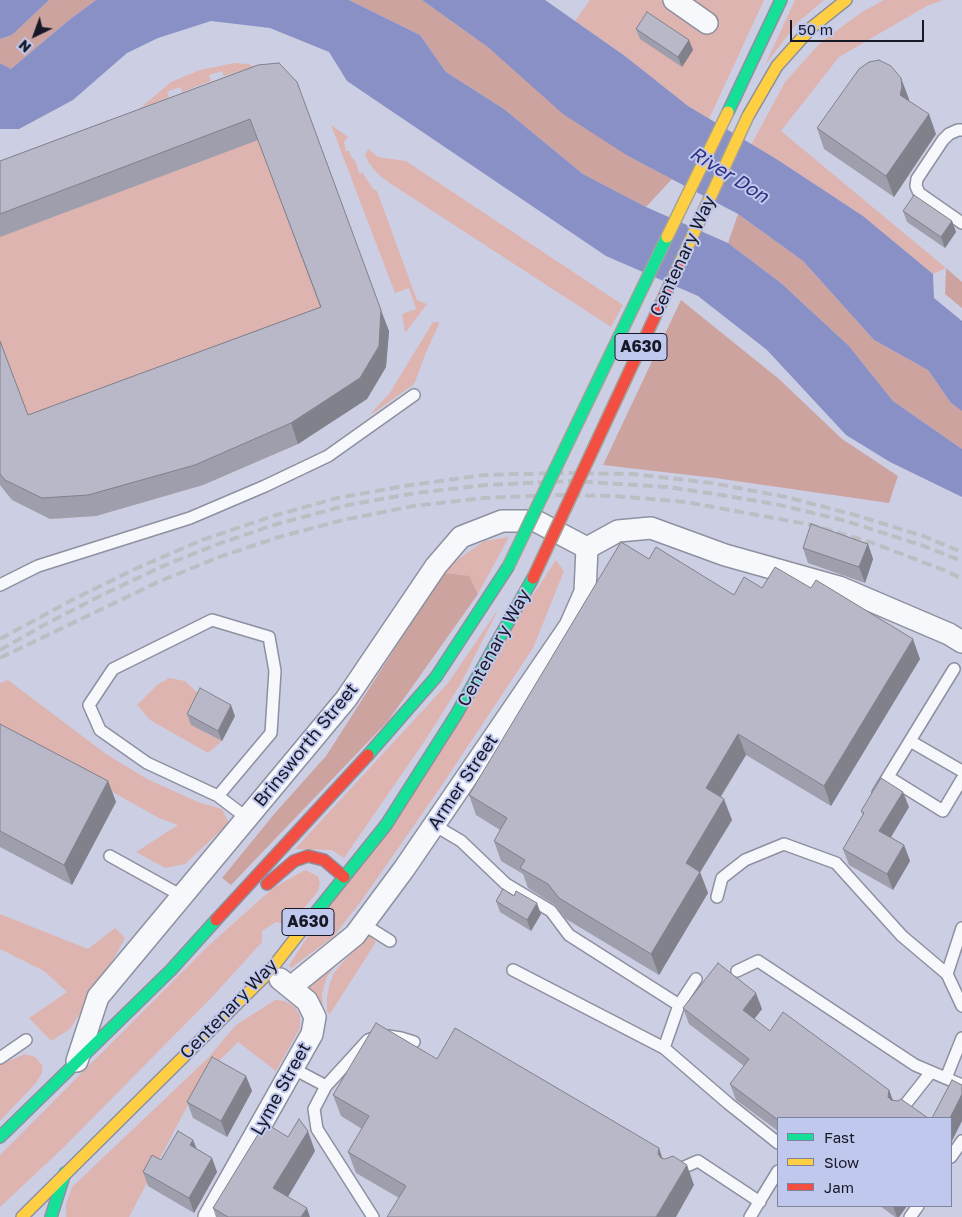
<!DOCTYPE html>
<html>
<head>
<meta charset="utf-8">
<style>
	body { margin:0 }
	#map { position:relative; width:962px; height:1217px; overflow:hidden; background:#cccfe4; font-family:"Golos Text",sans-serif }
	canvas { display:block }
	.legend { position:absolute; left:777px; top:1117px; width:175px; height:90px; box-sizing:border-box; background:#c1c8ee; border:1px solid #7d829e; margin:0; padding:6px 9px; list-style:none; font-size:15px; color:#171926 }
	.legend li { display:flex; align-items:center; gap:10px; height:25px }
	.legend b { width:25px; border:1px solid #7d829e }
	.north { position:absolute; left:10px; top:10px; width:50px; height:50px; -webkit-text-stroke:4px #c1c8ee; paint-order:stroke; rotate:222deg; font-size:14px; font-weight:700; line-height:20px; text-align:center; color:#171926 }
	.north::after { content:''; display:block; margin:auto; width:18px; height:22px; background:#171926; clip-path:polygon(50% 0,100% 100%,50% 72%,0 100%) }
	.scale { position:absolute; left:790px; top:20px; width:134px; height:22px; box-sizing:border-box; border:2px solid #171926; border-top:0; padding-left:6px; font-size:15px; line-height:18px; white-space:nowrap; color:#171926; -webkit-text-stroke:4px #c1c8ee; paint-order:stroke }
</style>
</head>
<body>
<div id="map">
<canvas width="962" height="1217"></canvas>
<ul class="legend">
<li><b style="height:6px;background:#16e098"></b>Fast</li>
<li><b style="height:6px;background:#ffcf43"></b>Slow</li>
<li><b style="height:6px;background:#f24e42"></b>Jam</li>
</ul>
<div class="north">N</div>
<div class="scale">50 m</div>
</div>
<script>
const context = document.querySelector('canvas').getContext('2d');
context.lineJoin = 'round';
function fill(path, color) { context.fillStyle = color; context.fill(path, 'evenodd'); }
const poly = rows => new Path2D(rows.map(r => 'M' + r).join(''));
function stroke(path, color, width, dash) { context.strokeStyle = color; context.lineWidth = width; context.lineCap = dash ? 'butt' : 'round'; context.setLineDash(dash || []); context.stroke(path); }
function label(font, color, halo, rows, align = 'center') {
  context.font = font + ' "Golos Text",sans-serif'; context.lineWidth = 4; context.setLineDash([]); context.textBaseline = 'middle'; context.strokeStyle = halo; context.fillStyle = color; for (const [text, x, y, turn = 0] of rows) {
    context.save(); context.translate(x, y); context.rotate((+turn || 0) * Math.PI / 180); context.textAlign = isNaN(turn) ? turn : align; if (halo) context.strokeText(text, 0, 0); context.fillText(text, 0, 0); context.restore();
  }
}
fill(poly([
	[590,0,764,0,709,119,688,106,625,56,575,21],
	[795,0,824,0,798,22,765,65],
	[884,0,943,0,927,6,839,57,781,131,946,268,933,274,863,216,778,160,751,145,785,82,821,42,862,12],
	[234,63,249,64,254,67,224,76,222,71,209,75,211,81,182,92,180,87,167,92,169,97,139,109,171,82,200,70],
	[265,86,389,331,298,444,203,485,96,516,50,519,0,485,0,184],
	[331,125,348,137,344,142,346,151,350,151,350,155,356,162,359,173,360,174,362,172,373,189,377,191,417,300,427,304,405,333,402,314,416,309,409,288,395,293],
	[368,149,378,157,406,161,623,305,611,327,388,182,378,174,369,163,365,155],
	[433,322,439,322,439,324,425,355,415,382,413,385,372,414,371,413,389,394],
	[509,537,478,594,443,573,453,563,484,541],
	[556,560,564,571,533,648,440,788,362,900,333,937,291,968,289,965],
	[499,608,460,685,424,742,344,858,332,850,295,849,448,683],
	[169,678,185,681,204,699,191,725,222,741,208,753,150,720,137,705,157,685],
	[8,680,106,754,147,779,198,802,222,809,229,823,185,864,165,868,136,852,178,825,159,818,0,729,0,683],
	[305,870,318,876,320,883,318,891,305,907,285,924,276,922,262,931,262,942,214,995,62,1149,0,1207,0,1155,207,947,273,888],
	[0,914,88,949,115,928,125,938,117,953,70,1029,51,1041,29,1018,67,992,44,971,0,949],
	[369,935,376,942,330,1014,327,1011,327,997,329,986,334,973,341,964],
	[338,962,327,977,322,993,323,1007,303,985],
	[275,1000,285,1001,295,1007,300,1016,300,1028,276,1071,238,1042,219,1061,213,1057,129,1217,66,1217,66,1204,72,1187,208,1058,236,1025],
	[25,1054,35,1057,42,1065,42,1073,36,1083,0,1121,0,1065]
]), '#deb4b1');
fill(poly([
	[49,0,96,0,69,20,11,69,0,63,0,39,12,35],
	[349,0,422,0,489,48,628,156,672,179,646,207,583,174,504,109,446,72,420,35],
	[738,214,803,261,874,340,928,370,951,403,962,411,962,449,893,401,849,346,781,283,728,243],
	[946,268,962,282,962,308,945,294],
	[681,300,779,379,842,439,898,476,889,503,715,478,603,465],
	[443,573,469,576,478,594,388,721,231,885,222,878,275,813,326,756]
]), '#cda3a0');
fill(poly([
	[0,0,49,0,12,35,0,39],
	[96,0,349,0,420,35,446,72,504,109,583,174,646,207,728,243,781,283,849,346,893,401,962,449,962,497,890,462,846,435,767,350,698,296,606,256,347,81,329,52,270,28,211,21,158,38,127,53,73,100,19,129,0,129,0,63,11,69,69,20],
	[422,0,545,0,625,56,688,106,778,160,863,216,933,274,934,298,962,321,962,411,951,403,928,370,874,340,803,261,738,214,628,156,563,114,489,48]
]), '#8990c5');
const lane = poly([
	[962,130,958,130,949,134,943,140,917,179,916,186,919,193,962,223],
	[0,585,38,566,190,518,265,486,328,456,414,395],
	[910,741,962,771],
	[888,777,943,811,962,779],
	[878,793,954,669],
	[218,796,271,733,275,671,269,637,212,620,113,669,89,705,100,730,147,763,218,796,247,818],
	[434,825,461,841,506,884,551,911,569,935,679,1005],
	[110,856,182,896],
	[717,897,722,878,745,860,784,844,836,863,902,936,947,974,962,1006],
	[363,924,390,941],
	[513,970,664,1048,729,1104,778,1143],
	[737,971,758,961,915,1065,962,1085],
	[947,974,962,928],
	[388,1036,401,1038,414,1042],
	[373,1038,368,1040,326,1086,314,1109,317,1129,373,1217],
	[664,1048,679,1005,696,979],
	[0,1058,26,1040],
	[292,1068,326,1086],
	[946,1078,962,1038],
	[901,1110,931,1072],
	[951,1157,962,1141],
	[673,1172,698,1161,760,1202],
	[750,1217,778,1171],
	[910,1217,918,1206]
]);
const street = poly([
	[674,0,707,23],
	[587,548,618,531,651,528,725,555,839,587,949,634,962,642],
	[291,987,355,935,404,869,570,626,585,592,587,548],
	[77,1061,98,997,346,699,436,566,461,537,502,521,536,521,587,548],
	[209,1217,312,1034,315,1017,307,1001,280,979]
]);
const fast = poly([
	[728,112,781,0],
	[368,755,436,677,508,567],
	[301,931,386,825,456,715,533,578],
	[0,1137,171,970,216,920],
	[51,1217,65,1173]
]);
const slow = poly([
	[748,116,777,66,811,28,846,0],
	[22,1217,269,972,301,931]
]);
const jam = poly([
	[267,884,294,861,308,856,324,860,344,877],
	[216,920,368,755]
]);
stroke(lane, '#8d909f', 14);
stroke(street, '#8d909f', 24);
stroke(fast, '#8d909f', 14);
stroke(slow, '#8d909f', 14);
stroke(jam, '#8d909f', 14);
stroke(lane, '#f7f8fb', 11);
stroke(street, '#f7f8fb', 21);
stroke(fast, '#16e098', 11);
stroke(slow, '#ffcf43', 11);
stroke(jam, '#f24e42', 11);
stroke(poly([
	[0,639,72,600,135,569,202,540,273,516,337,498,404,486,484,475,562,473,633,474,712,483,786,497,855,515,923,536,962,552],
	[0,650,44,625,100,596,163,566,218,544,277,524,348,505,416,493,486,485,571,481,667,487,715,494,775,504,846,521,921,545,962,561],
	[0,658,158,582,219,557,279,537,343,520,413,506,484,498,554,495,614,496,686,502,812,525,873,543,946,571,962,579]
]), '#bdbec4', 4, [10, 5]);
const fastBridge = poly([
	[508,567,667,237]
]);
const slowBridge = poly([
	[667,237,728,112],
	[678,267,748,116]
]);
const jamBridge = poly([
	[533,578,678,267]
]);
stroke(fastBridge, '#a3a199', 14, []);
stroke(slowBridge, '#a3a199', 14, []);
stroke(jamBridge, '#a3a199', 14, []);
stroke(fastBridge, '#16e098', 11);
stroke(slowBridge, '#ffcf43', 11);
stroke(jamBridge, '#f24e42', 11);
fill(poly([
	[636,29,689,40,693,50,682,67,640,39],
	[258,65,389,331,386,367,367,399,298,444,203,485,96,516,50,519,12,500,0,485,0,341,28,415,320,307,258,140,0,237,0,161],
	[909,99,909,101,936,134,894,197,824,149,817,128],
	[903,211,952,221,956,232,945,248,907,222],
	[868,544,873,559,865,583,808,563,803,548],
	[649,559,734,595,762,588,920,659,831,806,746,755,721,797,732,820,700,872,708,893,659,975,566,919,555,905,528,888,523,874,501,861,494,841,500,830,476,815,469,795],
	[187,714,235,716,222,741,191,725],
	[0,724,108,781,116,802,72,885,0,847],
	[909,807,891,837,904,845,910,861,893,890,849,865,843,849,863,815,861,811],
	[514,896,541,914,531,931,500,912,496,901],
	[683,1008,762,1009,754,1019,770,1031,889,1090,893,1101,928,1118,778,1118,778,1131,736,1100,730,1084,744,1066,689,1024],
	[437,1059,662,1158,694,1185,399,1198,356,1173,348,1152,362,1129,341,1116,333,1095],
	[246,1076,252,1091,227,1137,193,1118,187,1102],
	[193,1140,196,1148,212,1158,217,1172,194,1213,148,1186,143,1172],
	[315,1151,288,1197,310,1217,216,1217,213,1208],
	[880,1206,907,1206,899,1217,895,1217]
]), '#9e9eac');
fill(poly([
	[689,40,693,50,682,67,678,57],
	[901,78,909,99,910,107,900,95],
	[929,114,936,134,894,197,886,176],
	[952,221,956,232,945,248,941,237],
	[381,310,389,331,386,367,367,399,298,444,291,423],
	[868,544,873,559,865,583,859,567],
	[913,639,920,659,831,806,824,786],
	[231,705,235,716,222,741,218,731],
	[738,734,746,755,713,808,706,788],
	[108,781,116,802,72,885,64,865],
	[903,792,909,807,885,847,879,831],
	[724,799,732,820,693,884,686,863],
	[904,845,910,861,893,890,887,874],
	[700,872,708,893,659,975,651,954],
	[537,903,541,914,531,931,527,920],
	[756,993,762,1009,749,1026,743,1010],
	[246,1076,252,1091,227,1137,221,1121],
	[889,1090,895,1106,888,1097],
	[962,1094,962,1121,951,1143,951,1118,950,1118],
	[308,1131,315,1151,281,1208,273,1188],
	[193,1140,199,1154,190,1145],
	[659,1148,666,1169,658,1154],
	[212,1158,217,1172,194,1213,189,1198],
	[687,1165,694,1185,676,1217,656,1217],
	[893,1206,907,1206,899,1217,897,1217],
	[307,1208,310,1217,301,1217]
]), '#81818c');
const building = poly([
	[647,12,689,40,678,57,636,29,647,12],
	[879,60,891,66,901,78,902,87,900,95,929,114,886,176,817,128,859,69,869,62,879,60],
	[279,63,297,82,381,310,379,346,360,378,291,423,195,465,88,495,42,498,5,480,0,474,0,341,28,415,321,307,250,119,0,214,0,161,258,65,279,63],
	[914,195,952,221,941,237,903,211,914,195],
	[811,524,868,544,859,567,803,548,811,524],
	[621,542,649,559,656,547,734,595,744,577,762,588,775,567,811,588,816,580,913,639,824,786,738,734,706,788,724,799,686,863,700,872,651,954,559,898,548,884,520,868,525,860,494,841,507,818,469,795,621,542],
	[200,688,231,705,218,731,187,714,200,688],
	[0,724,108,781,64,865,0,831,0,724],
	[881,778,903,792,879,831,904,845,887,874,843,849,864,813,861,811,881,778],
	[503,889,514,896,516,891,537,903,527,920,496,901,503,889],
	[718,963,756,993,743,1010,770,1031,783,1012,889,1090,888,1097,891,1100,898,1101,901,1099,928,1118,778,1118,778,1120,730,1084,749,1059,683,1008,718,963],
	[376,1023,437,1059,455,1028,659,1148,658,1154,661,1158,665,1159,673,1156,687,1165,656,1217,387,1217,406,1186,348,1152,369,1116,333,1095,376,1023],
	[212,1057,246,1076,221,1121,187,1102,212,1057],
	[952,1080,962,1085,962,1094,950,1118,932,1118,952,1080],
	[299,1119,308,1131,273,1188,307,1208,301,1217,228,1217,213,1208,265,1123,288,1137,299,1119],
	[178,1131,193,1140,190,1145,212,1158,189,1198,143,1172,152,1155,161,1160,178,1131]
]);
fill(building, '#b8b8c8');
stroke(building, '#81818c', 1);
for (const [x, y, w] of [
	[641,347,52],
	[308,922,52]
]) { const box = new Path2D(); box.roundRect(x - w / 2, y - 13.5, w, 27, 4); context.fillStyle = '#c1c8ee'; context.fill(box); stroke(box, '#171926', 1); }
label('bold 16px', '#171926', null, [
	["A630",641,347],
	["A630",308,922]
]);
label('18px', '#171926', '#c1c8ee', [
	["Centenary Way",683,256,-65],
	["Centenary Way",494,648,-61],
	["Brinsworth Street",306,745,-51],
	["Armer Street",463,782,-56],
	["Centenary Way",229,1009,-46],
	["Lyme Street",281,1089,-61]
]);
label('italic 19px', '#2f3081', '#c1c8ee', [
	["River Don",729,175,32]
]);
</script>
</body>
</html>
